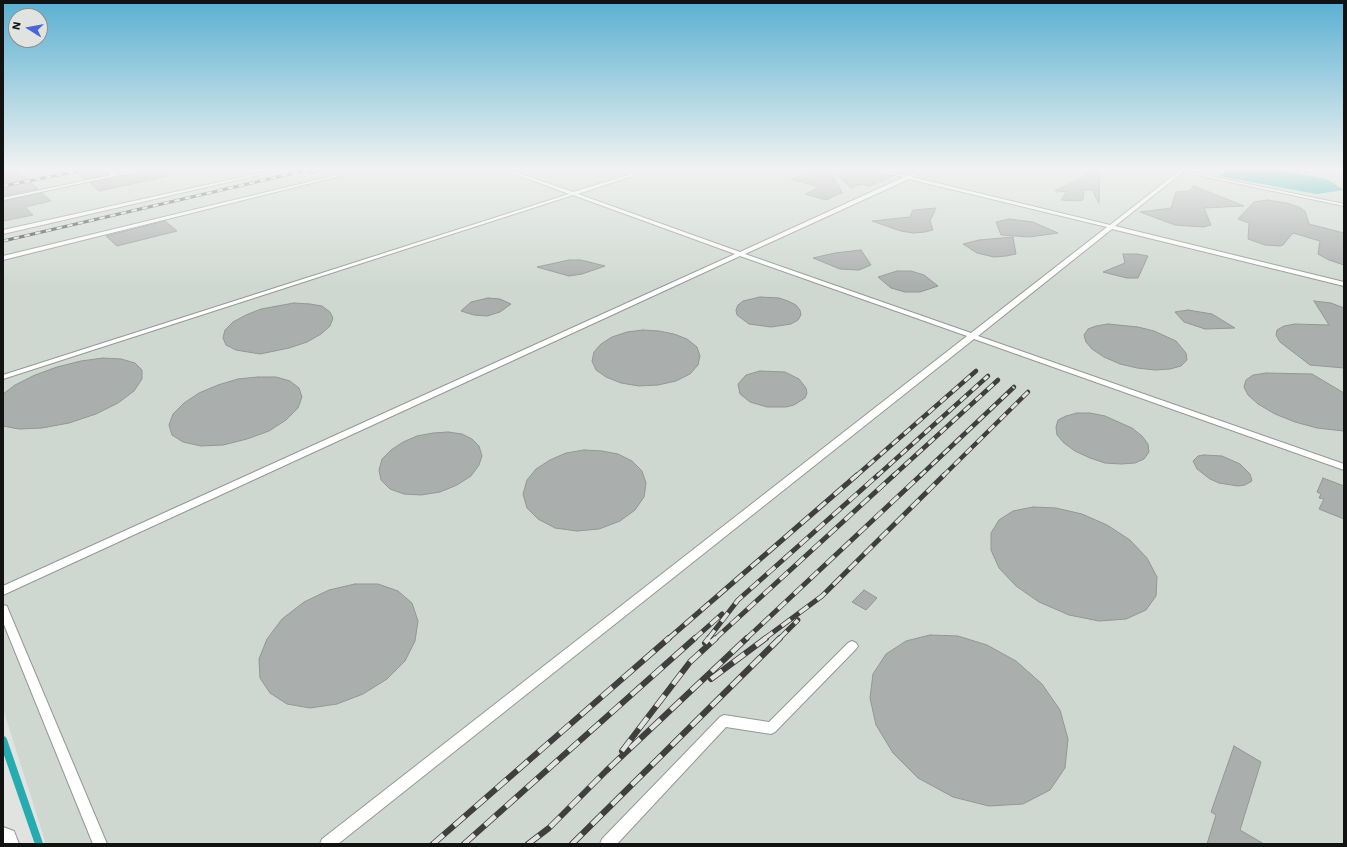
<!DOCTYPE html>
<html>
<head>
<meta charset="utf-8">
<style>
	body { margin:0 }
	#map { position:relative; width:1347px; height:847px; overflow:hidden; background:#e0e3e0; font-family:"Work Sans",sans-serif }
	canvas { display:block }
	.frame { position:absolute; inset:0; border:4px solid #111211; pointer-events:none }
	.north { position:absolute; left:8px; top:8px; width:40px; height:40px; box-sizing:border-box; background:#e0e3e0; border:1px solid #8d8f8d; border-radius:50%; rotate:281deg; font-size:11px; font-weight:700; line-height:16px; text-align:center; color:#111211 }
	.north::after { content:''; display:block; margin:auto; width:14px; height:18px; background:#4965d9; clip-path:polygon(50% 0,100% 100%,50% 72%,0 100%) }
</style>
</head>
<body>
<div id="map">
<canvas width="1347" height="847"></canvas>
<div class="frame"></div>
<div class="north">N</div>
</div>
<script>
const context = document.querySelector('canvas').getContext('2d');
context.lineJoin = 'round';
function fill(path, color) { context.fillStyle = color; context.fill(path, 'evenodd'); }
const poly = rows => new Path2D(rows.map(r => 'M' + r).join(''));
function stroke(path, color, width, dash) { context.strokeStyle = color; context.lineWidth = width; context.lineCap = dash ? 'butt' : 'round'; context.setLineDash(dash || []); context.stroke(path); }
fill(poly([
	[3,168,1344,168,1344,844,46,844,3,709]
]), '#ced8d0');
fill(poly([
	[1230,168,1265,168,1327,179,1344,190,1317,194,1219,176]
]), '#25abb0');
stroke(poly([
	[3,740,39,844]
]), '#25abb0', 8);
const building = poly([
	[3,168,15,168,38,189,3,196,3,168],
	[71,168,102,168,109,174,85,179,71,168],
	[819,168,829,168,843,194,841,193,826,200,805,194,820,187,791,179,819,168],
	[830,168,868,168,870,170,892,176,870,186,861,184,851,188,830,168],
	[1080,168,1100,168,1099,203,1092,190,1084,190,1083,200,1075,201,1061,200,1067,191,1056,192,1056,190,1085,177,1080,168],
	[151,170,168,171,168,176,99,191,90,183,151,170],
	[1194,186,1244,206,1204,208,1211,225,1203,227,1175,225,1140,212,1171,208,1176,192,1189,191,1194,186],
	[42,193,51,201,25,207,33,215,3,221,3,201,42,193],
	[1267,200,1287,203,1299,207,1305,211,1309,224,1344,233,1344,265,1329,260,1318,254,1320,241,1293,233,1283,245,1280,246,1265,245,1248,239,1249,223,1238,219,1254,202,1267,200],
	[936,208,930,221,933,230,925,232,913,233,901,231,872,221,910,217,913,210,936,208],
	[1009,219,1033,222,1058,233,1030,237,1001,235,996,222,1009,219],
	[165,221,177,231,117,246,106,236,165,221],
	[1013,237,1016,254,1006,256,994,257,977,253,963,244,979,240,1013,237],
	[861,250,871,265,859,270,840,269,813,258,835,253,861,250],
	[1123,254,1137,254,1148,256,1138,278,1127,278,1103,272,1125,263,1123,254],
	[569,260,581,260,605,266,582,274,569,276,537,267,569,260],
	[897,271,911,271,924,275,938,286,920,292,905,292,891,288,878,277,897,271],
	[760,297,779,298,788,301,796,305,800,310,801,315,798,320,791,324,771,327,749,324,737,315,736,310,738,305,743,301,760,297],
	[488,298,500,299,511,304,500,312,487,316,474,315,461,311,471,302,488,298],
	[1314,301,1331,303,1344,308,1344,368,1310,365,1280,342,1276,335,1277,330,1284,326,1295,324,1329,325,1314,301],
	[294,303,310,304,322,306,330,312,333,318,330,326,321,334,307,342,289,348,260,354,236,350,226,345,223,338,225,330,233,322,246,315,261,309,294,303],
	[1188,310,1212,314,1235,328,1205,329,1184,322,1175,312,1188,310],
	[1108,324,1138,327,1154,331,1176,341,1186,353,1187,360,1181,366,1170,369,1155,370,1137,368,1120,364,1104,357,1092,349,1086,342,1084,335,1088,329,1096,326,1108,324],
	[643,330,659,331,674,334,687,339,697,347,700,356,698,365,690,374,676,381,658,385,639,386,621,383,606,377,596,370,592,361,594,352,601,344,612,337,627,332,643,330],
	[103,358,121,359,135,363,142,370,142,379,134,391,118,403,96,414,69,423,42,428,19,429,3,426,3,394,15,385,35,375,57,367,81,361,103,358],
	[760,371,785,372,799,379,806,388,807,393,805,398,794,405,786,407,767,407,750,402,740,394,738,384,746,375,760,371],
	[1266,373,1312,374,1344,393,1344,431,1317,428,1295,422,1275,414,1258,404,1248,395,1244,387,1246,380,1253,375,1266,373],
	[258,377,276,377,290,381,299,388,302,397,298,408,286,420,269,431,247,439,223,445,201,446,183,442,172,435,169,425,173,414,184,403,199,393,218,385,238,379,258,377],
	[1077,413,1090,413,1105,416,1132,428,1142,436,1148,444,1149,452,1144,459,1135,463,1121,464,1105,463,1090,458,1075,451,1064,443,1057,435,1056,427,1058,420,1066,416,1077,413],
	[448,432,462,434,472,439,479,446,482,456,479,465,471,476,457,485,440,492,421,495,404,494,390,489,381,480,379,470,382,459,391,450,403,442,417,436,433,433,448,432],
	[584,450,602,451,618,454,632,461,642,471,646,483,644,497,635,510,620,521,599,529,577,531,555,528,538,519,527,508,523,494,527,480,536,469,550,460,566,453,584,450],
	[1204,455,1222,456,1240,464,1250,474,1252,481,1245,485,1238,486,1219,483,1210,479,1197,469,1193,461,1198,456,1204,455],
	[1323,478,1344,486,1344,519,1319,509,1324,499,1319,498,1321,494,1317,492,1323,478],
	[1033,507,1056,508,1082,514,1107,525,1130,540,1147,558,1157,577,1156,596,1146,610,1126,619,1099,621,1069,615,1039,602,1016,586,999,568,991,550,991,533,999,520,1013,511,1033,507],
	[355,584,378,584,398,591,412,603,418,621,415,641,405,661,387,679,363,694,337,704,310,708,287,704,270,693,260,678,259,659,267,639,282,619,304,602,329,590,355,584],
	[864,590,877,598,866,610,852,602,864,590],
	[930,635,958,636,987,645,1016,661,1042,684,1060,710,1068,739,1065,768,1050,790,1023,804,989,806,953,797,918,778,893,753,876,725,870,698,873,674,886,654,906,641,930,635],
	[1234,746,1261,762,1240,830,1264,844,1207,844,1216,815,1211,812,1234,746]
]);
fill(building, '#aaaeac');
stroke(building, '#939796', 1);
const lane = poly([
	[103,168,107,168,116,174,146,168,153,168,3,200,3,198,112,175,103,168],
	[283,168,289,168,3,234,3,230,283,168],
	[366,168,372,168,3,260,3,256,366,168],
	[499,168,504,168,573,192,651,168,656,168,578,194,740,252,904,177,870,169,869,168,875,168,908,176,925,168,930,168,912,177,1110,225,1179,171,1170,168,1182,169,1184,168,1188,168,1186,170,1199,174,1344,204,1344,206,1183,172,1115,226,1344,282,1344,286,1112,229,978,336,1344,464,1344,470,974,339,338,844,320,844,322,839,967,336,740,256,3,595,3,586,735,254,573,195,3,379,3,375,569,194,499,168],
	[909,179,1107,227,971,333,745,254,909,179],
	[3,605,7,606,8,609,107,844,93,844,3,622,3,605],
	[852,641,856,643,858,646,856,649,775,732,771,734,726,727,617,844,600,844,602,839,720,717,724,715,769,722,848,643,852,641]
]);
const street = poly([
	[3,827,14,831,19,844,3,844,3,827]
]);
stroke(lane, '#959896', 2);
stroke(street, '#959896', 2);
fill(lane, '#fff');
fill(street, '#fff');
const railFar3 = poly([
	[311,172,330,168],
	[3,186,94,168],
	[3,241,316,168]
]);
const railFar2 = poly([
	[856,476,976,371],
	[877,476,988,376],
	[893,476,998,380],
	[920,476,1014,387],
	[943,476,1028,392]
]);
const railFar1 = poly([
	[668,639,857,475],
	[694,639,722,614],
	[708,639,738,600,878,475],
	[715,639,894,475],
	[746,639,921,475],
	[764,639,822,596,944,475],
	[779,639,798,620]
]);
const rail = poly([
	[705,643,709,638],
	[711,679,766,638],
	[622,751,690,662,716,638],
	[433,844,669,638],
	[464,844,695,638],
	[528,844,549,828,606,771,747,638],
	[572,844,780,638]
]);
stroke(railFar3, '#3e3f3e', 3);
stroke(railFar2, '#3e3f3e', 4.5);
stroke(railFar1, '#3e3f3e', 5);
stroke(rail, '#3e3f3e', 6);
stroke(railFar3, '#e0e3e0', 2, [5.5]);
stroke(railFar2, '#e0e3e0', 3, [8]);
stroke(railFar1, '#e0e3e0', 3.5, [11]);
stroke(rail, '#e0e3e0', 4.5, [14]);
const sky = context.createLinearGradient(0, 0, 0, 286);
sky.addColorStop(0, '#5ab0d2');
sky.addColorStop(0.59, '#f1f2f1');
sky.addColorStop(1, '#f1f2f100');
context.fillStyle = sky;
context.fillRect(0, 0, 1347, 286);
</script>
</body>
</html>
